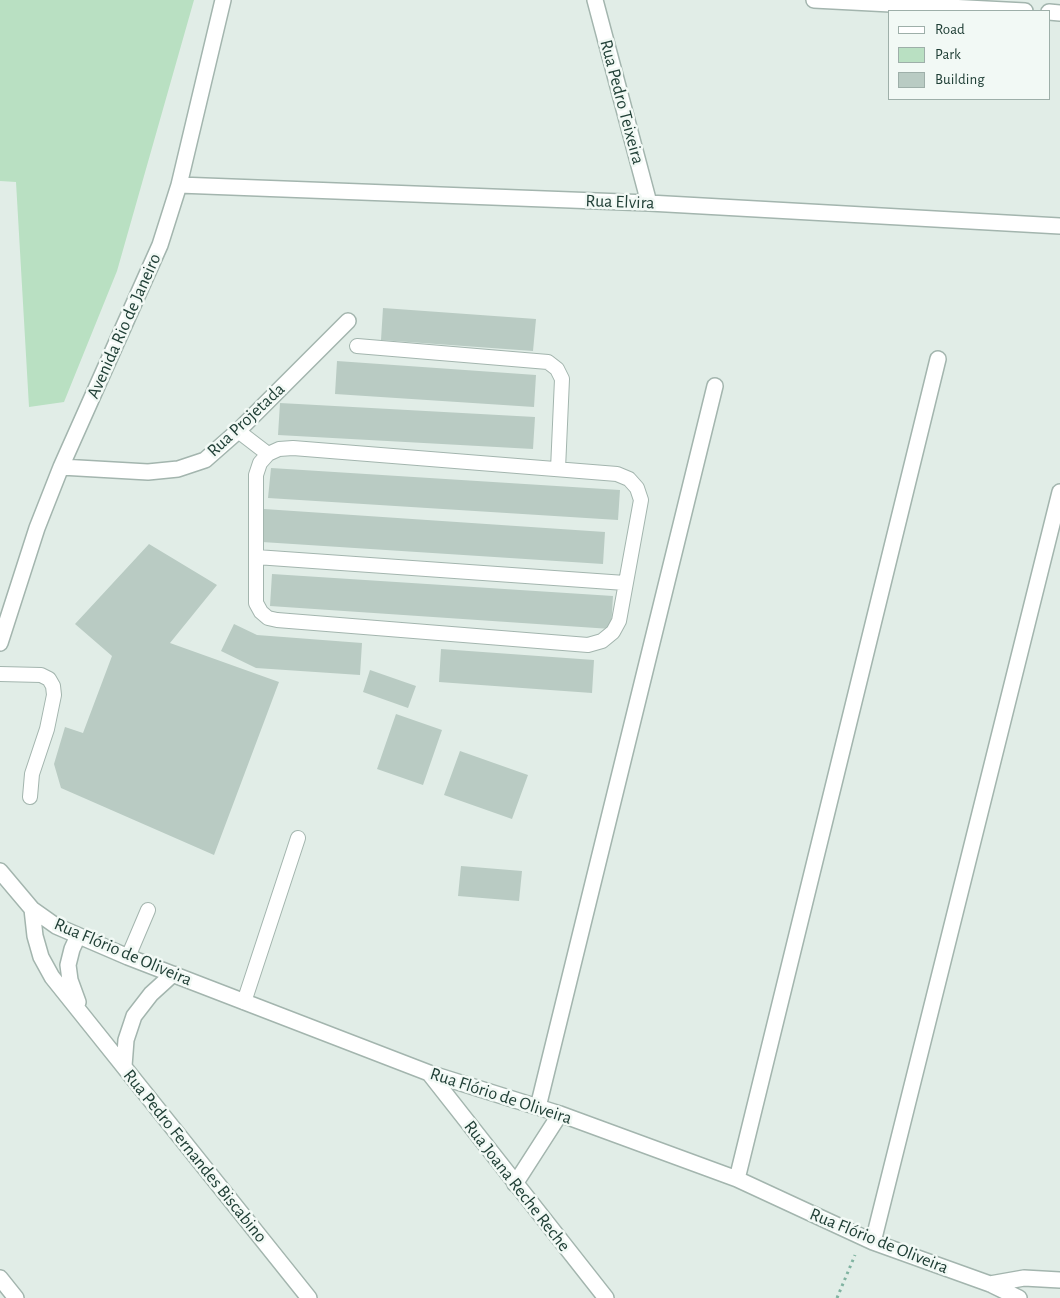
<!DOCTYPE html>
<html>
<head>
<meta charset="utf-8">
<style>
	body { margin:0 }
	#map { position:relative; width:1060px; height:1298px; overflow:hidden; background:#e1ede7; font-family:"Alegreya Sans",sans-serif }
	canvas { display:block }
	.legend { position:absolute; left:888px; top:10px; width:162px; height:90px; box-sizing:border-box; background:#f2f9f5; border:1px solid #9eafa9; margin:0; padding:6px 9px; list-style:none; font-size:15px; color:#203f36 }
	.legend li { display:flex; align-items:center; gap:10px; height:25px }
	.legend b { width:25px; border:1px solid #9eafa9 }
</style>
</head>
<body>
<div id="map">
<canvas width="1060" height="1298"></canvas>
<ul class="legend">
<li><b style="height:6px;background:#fff"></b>Road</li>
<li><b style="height:14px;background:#b9e0c2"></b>Park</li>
<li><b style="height:14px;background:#b9cbc3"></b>Building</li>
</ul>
</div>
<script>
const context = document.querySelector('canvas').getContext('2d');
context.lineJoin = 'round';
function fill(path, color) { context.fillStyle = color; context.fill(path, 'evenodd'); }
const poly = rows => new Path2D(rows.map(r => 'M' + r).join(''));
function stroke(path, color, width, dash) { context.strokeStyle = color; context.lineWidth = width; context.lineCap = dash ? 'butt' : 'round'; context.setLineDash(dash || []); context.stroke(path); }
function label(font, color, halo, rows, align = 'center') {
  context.font = font + ' "Alegreya Sans",sans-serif'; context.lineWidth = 5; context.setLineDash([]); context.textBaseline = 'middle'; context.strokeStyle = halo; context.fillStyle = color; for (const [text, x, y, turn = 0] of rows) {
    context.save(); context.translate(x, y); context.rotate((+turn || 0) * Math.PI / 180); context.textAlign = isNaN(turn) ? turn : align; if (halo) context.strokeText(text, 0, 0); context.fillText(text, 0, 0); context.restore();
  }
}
fill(poly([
	[0,0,194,0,117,271,64,402,29,407,16,182,0,181]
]), '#b9e0c2');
fill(poly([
	[383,308,536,319,533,351,381,340],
	[337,361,536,375,534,407,335,394],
	[280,403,535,417,533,449,278,435],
	[271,468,620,490,618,520,268,498],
	[264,509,605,532,603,564,262,542],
	[149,544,217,585,170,643,279,682,214,855,61,788,54,764,65,727,83,733,112,656,75,624],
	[272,574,613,596,611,629,270,606],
	[234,624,257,635,362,643,360,675,256,668,221,651],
	[441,649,594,660,592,693,439,682],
	[370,670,416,686,408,708,363,692],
	[396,714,442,730,423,785,377,769],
	[460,751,528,775,512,819,444,795],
	[461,866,522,871,519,901,458,896]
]), '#b9cbc3');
const lane = poly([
	[357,346,548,362,557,369,562,379,558,469],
	[238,431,268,454],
	[293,448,617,474,629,479,637,488,641,500,619,621,613,632,602,641,588,645,277,620,268,618,261,612,256,603,256,475,260,463,268,454,279,449,293,448],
	[256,557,625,583],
	[0,674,41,675,49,679,53,686,54,695,47,729,32,774,30,797],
	[128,957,148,910],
	[244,1002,298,838]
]);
const street = poly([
	[595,0,649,203],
	[814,0,1025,11],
	[1049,12,1060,13],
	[179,185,649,203,1060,226],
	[61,467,148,472,178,469,205,460,238,431,348,321],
	[0,643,37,528,61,467,160,245,179,185,223,0],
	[0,871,32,909,56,926,128,957,429,1073,560,1114,737,1179,873,1242,990,1284,1019,1298],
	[32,909,35,936,41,957,52,977,309,1298],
	[78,1002,70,980,68,965,72,949,78,936],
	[124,1066,126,1040,134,1016,151,994,173,974],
	[429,1073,606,1298],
	[538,1107,715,386],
	[737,1179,938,359],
	[515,1184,560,1114],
	[873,1242,1060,492],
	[0,1278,16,1298],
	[990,1284,1024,1278,1060,1280]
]);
stroke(lane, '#a3b5ae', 16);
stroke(street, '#a3b5ae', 18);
stroke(poly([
	[837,1298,855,1255]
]), '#80b3a1', 3, [2.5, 4]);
stroke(lane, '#fff', 14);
stroke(street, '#fff', 15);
label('18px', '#203f36', '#f2f9f5', [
	["Rua Pedro Teixeira",622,102,75],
	["Rua Elvira",620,202,2],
	["Avenida Rio de Janeiro",124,326,-66],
	["Rua Projetada",246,420,-43],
	["Rua Flório de Oliveira",123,952,23],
	["Rua Flório de Oliveira",501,1096,18],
	["Rua Pedro Fernandes Biscabino",195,1156,51],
	["Rua Joana Reche Reche",517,1186,52],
	["Rua Flório de Oliveira",879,1241,22]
]);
</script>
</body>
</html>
